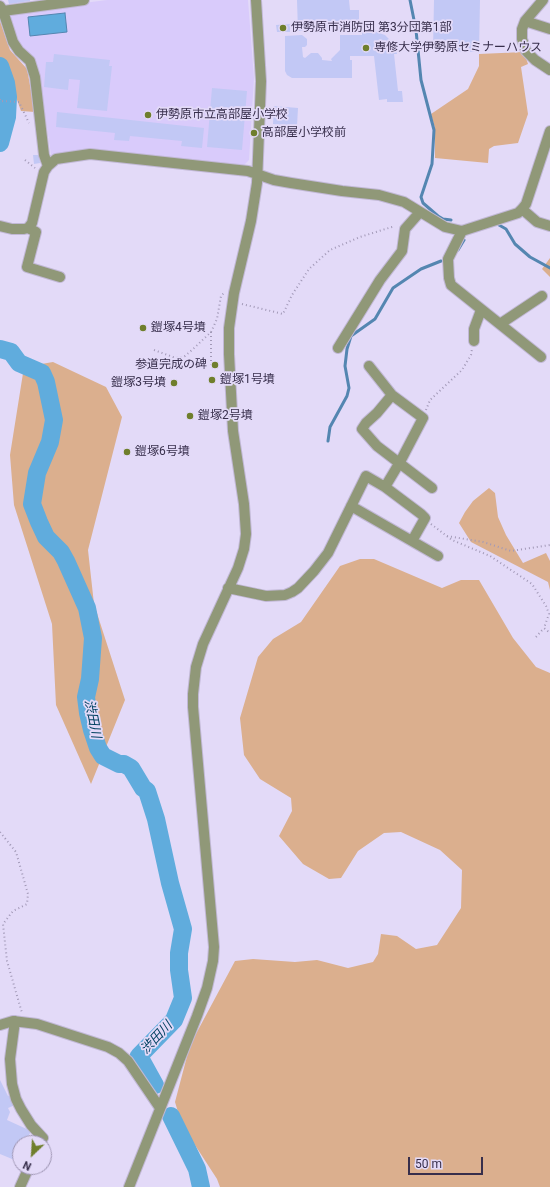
<!DOCTYPE html>
<html>
<head>
<meta charset="utf-8">
<style>
	body { margin:0 }
	#map { position:relative; width:550px; height:1187px; overflow:hidden; background:#e3daf8; font-family:Roboto,sans-serif }
	canvas { display:block }
	.north { position:absolute; left:12px; top:1135px; width:40px; height:40px; box-sizing:border-box; background:#e3daf8; border:1px solid #9e95b3; border-radius:50%; rotate:205deg; font-size:11px; font-weight:700; line-height:16px; text-align:center; color:#372e4b }
	.north::after { content:''; display:block; margin:auto; width:14px; height:18px; background:#6f7e2c; clip-path:polygon(50% 0,100% 100%,50% 72%,0 100%) }
	.scale { position:absolute; left:408px; top:1157px; width:75px; height:18px; box-sizing:border-box; border:2px solid #372e4b; border-top:0; padding-left:5px; font-size:12px; line-height:14px; white-space:nowrap; color:#372e4b; -webkit-text-stroke:3px #e3daf8; paint-order:stroke }
</style>
</head>
<body>
<div id="map">
<canvas width="550" height="1187"></canvas>
<div class="north">N</div>
<div class="scale">50 m</div>
</div>
<script>
const context = document.querySelector('canvas').getContext('2d');
context.lineJoin = 'round';
function fill(path, color) { context.fillStyle = color; context.fill(path, 'evenodd'); }
const poly = rows => new Path2D(rows.map(r => 'M' + r).join(''));
function stroke(path, color, width, dash) { context.strokeStyle = color; context.lineWidth = width; context.lineCap = dash ? 'butt' : 'round'; context.setLineDash(dash || []); context.stroke(path); }
function label(font, color, halo, rows, align = 'center') {
  context.font = font + ' Roboto,"Noto Sans JP",sans-serif'; context.lineWidth = 3.5; context.setLineDash([]); context.textBaseline = 'middle'; context.strokeStyle = halo; context.fillStyle = color; for (const [text, x, y, turn = 0] of rows) {
    context.save(); context.translate(x, y); context.rotate((+turn || 0) * Math.PI / 180); context.textAlign = isNaN(turn) ? turn : align; if (halo) context.strokeText(text, 0, 0); context.fillText(text, 0, 0); context.restore();
  }
}
fill(poly([
	[107,0,248,0,254,78,249,160,244,165,86,151,51,155,39,73,19,46,6,13]
]), '#d9cbfb');
fill(poly([
	[0,21,10,50,27,69,35,112,21,111,16,97,9,67,0,68],
	[524,52,528,64,521,67,528,114,518,143,494,146,489,149,488,163,435,158,435,128,431,114,468,89,479,66,479,54],
	[550,258,550,277,542,269],
	[53,362,106,387,122,417,88,550,94,604,125,700,91,784,56,705,52,624,14,505,10,455,24,367],
	[489,488,495,493,498,517,506,535,523,563,546,553,550,561,550,590,548,582,471,542,459,523,465,512,473,501],
	[360,559,374,559,442,588,461,580,479,580,513,638,536,667,550,673,550,1187,220,1187,217,1179,182,1125,175,1102,190,1045,235,961,253,959,295,962,317,960,348,968,373,962,378,954,381,934,397,936,416,949,437,945,461,908,462,870,440,850,401,832,384,833,358,851,341,878,329,879,303,864,279,836,292,811,291,798,260,779,244,755,240,718,258,657,273,639,301,622,340,566]
]), '#dbaf8e');
const water = poly([
	[65,13,67,32,30,36,28,17,65,13]
]);
fill(water, '#60acdd');
stroke(water, '#5486b1', 1);
stroke(poly([
	[410,0,416,30,421,80,434,130,432,164,421,197,423,203,438,216,443,219,451,220],
	[499,225,506,229,515,244,530,257,550,268],
	[458,250,464,240],
	[328,441,330,427,347,396,349,388,345,366,347,349,351,336,375,319,393,288,421,269,441,261]
]), '#5486b1', 3);
stroke(poly([
	[0,66,6,83,8,97,7,117,0,143],
	[0,349,11,352,19,363,42,373,46,382,54,420,50,442,37,473,32,504,39,522,46,537,61,552,66,561,87,608,93,638,90,679,86,697,88,713,92,730,98,748,103,756,119,764,124,764,131,768,143,788,147,791,156,819,170,883,183,929,179,953,179,970,183,998,174,1020,139,1056,155,1085],
	[171,1116,197,1169,201,1187]
]), '#60acdd', 18);
fill(poly([
	[8,0,30,0,30,1,9,4],
	[297,0,349,0,350,10,359,10,359,29,298,31],
	[434,0,480,0,479,52,433,51],
	[290,24,290,32,277,32,276,25],
	[362,32,376,32,385,35,395,45,397,54,394,54,398,91,402,91,403,102,387,102,387,99,379,100,374,56,350,56,350,60,352,60,352,78,292,78,287,75,285,71,285,36,302,35,307,39,307,45,305,47,302,47,303,57,305,58,311,53,318,53,322,58,322,60,332,61,331,59,340,50,340,35,362,35],
	[54,54,110,60,109,66,112,66,107,111,77,108,80,80,69,79,68,90,44,87,46,62,53,62],
	[212,88,247,91,242,150,207,147],
	[274,106,298,108,297,126,273,124],
	[57,112,204,128,202,148,181,146,182,141,130,136,129,141,114,140,115,133,56,127],
	[33,155,39,155,40,163,34,164],
	[0,1080,8,1096,10,1095,15,1105,8,1108,10,1112,7,1120,31,1131,25,1143,20,1143,20,1154,17,1161,0,1154]
]), '#c2c8f5');
const minor = poly([
	[543,0,525,21,522,29,522,39,526,51,535,60,550,70],
	[0,6,3,11,13,42,19,51,30,61,35,77,44,155,48,166],
	[3,11,84,0],
	[525,21,550,29],
	[522,209,537,222,550,226],
	[0,226,12,229,24,229,28,228,32,223,44,172,48,166,56,159,90,154,248,171,274,180,291,183,342,191,379,195,404,202,445,227,462,231,518,213,522,209,526,204,550,131],
	[28,228,36,232,27,267,60,277],
	[462,231,448,259,449,278,451,285,541,357],
	[500,324,542,296],
	[474,341,474,329,481,310],
	[338,348,380,280,402,251,405,229,420,212],
	[369,366,392,395,423,418,400,462,385,487],
	[392,395,377,413,366,423,362,429,377,446,432,488],
	[351,506,438,556],
	[228,588,266,596,285,595,292,592,298,588,314,571,328,553,366,476,385,487,421,514,425,518,412,541],
	[15,1021,10,1059,12,1084,16,1099,21,1109,31,1125,43,1138,40,1143],
	[0,1025,13,1021,37,1024,108,1047,119,1053,128,1061,160,1108],
	[20,1187,29,1167],
	[129,1187,197,1016,207,988,213,961,214,947,193,707,193,694,196,667,203,644,238,568,244,549,246,534,244,504,233,431,229,354,229,328,234,293,251,221,257,183,261,81,256,0]
]);
stroke(minor, '#c1b8d5', 12);
stroke(poly([
	[0,99,0,101,19,102,29,123],
	[25,160,35,168],
	[242,304,283,314,292,295,309,269,330,250,360,237,395,226],
	[211,332,211,367],
	[154,350,173,357,180,358,185,356,192,350,211,332,217,319,221,296,225,292],
	[426,410,430,400,462,370,471,355,472,349],
	[431,524,452,540,490,556,532,584,546,606,549,614,544,628,550,633],
	[447,536,483,542,511,551,550,545],
	[536,637,544,628],
	[0,832,16,852,28,894,27,904,13,911,3,924,7,961,22,1013]
]), '#a299b7', 2, [1, 3]);
stroke(minor, '#909878', 10);
for (const [x, y, r, color] of [
	[283,28,4,"#6f7e2c"],
	[366,48,4,"#6f7e2c"],
	[148,115,4,"#6f7e2c"],
	[254,133,4,"#6f7e2c"],
	[143,328,4,"#6f7e2c"],
	[215,365,4,"#6f7e2c"],
	[212,380,4,"#6f7e2c"],
	[174,383,4,"#6f7e2c"],
	[190,416,4,"#6f7e2c"],
	[127,452,4,"#6f7e2c"]
]) { const dot = new Path2D(); dot.arc(x, y, r, 0, 2 * Math.PI); context.fillStyle = color; context.fill(dot); stroke(dot, '#e3daf8', 1.5); }
label('12px', '#372e4b', '#e3daf8', [
	["伊勢原市消防団 第3分団第1部",291,28],
	["専修大学伊勢原セミナーハウス",374,48],
	["伊勢原市立高部屋小学校",156,115],
	["高部屋小学校前",262,133],
	["鎧塚4号墳",151,328],
	["参道完成の碑",207,365,"right"],
	["鎧塚1号墳",220,380],
	["鎧塚3号墳",166,383,"right"],
	["鎧塚2号墳",198,416],
	["鎧塚6号墳",135,452]
], 'left');
label('italic 13px', '#004161', '#e3daf8', [
	["渋田川",92,719,79],
	["渋田川",157,1038,-47]
]);
</script>
</body>
</html>
